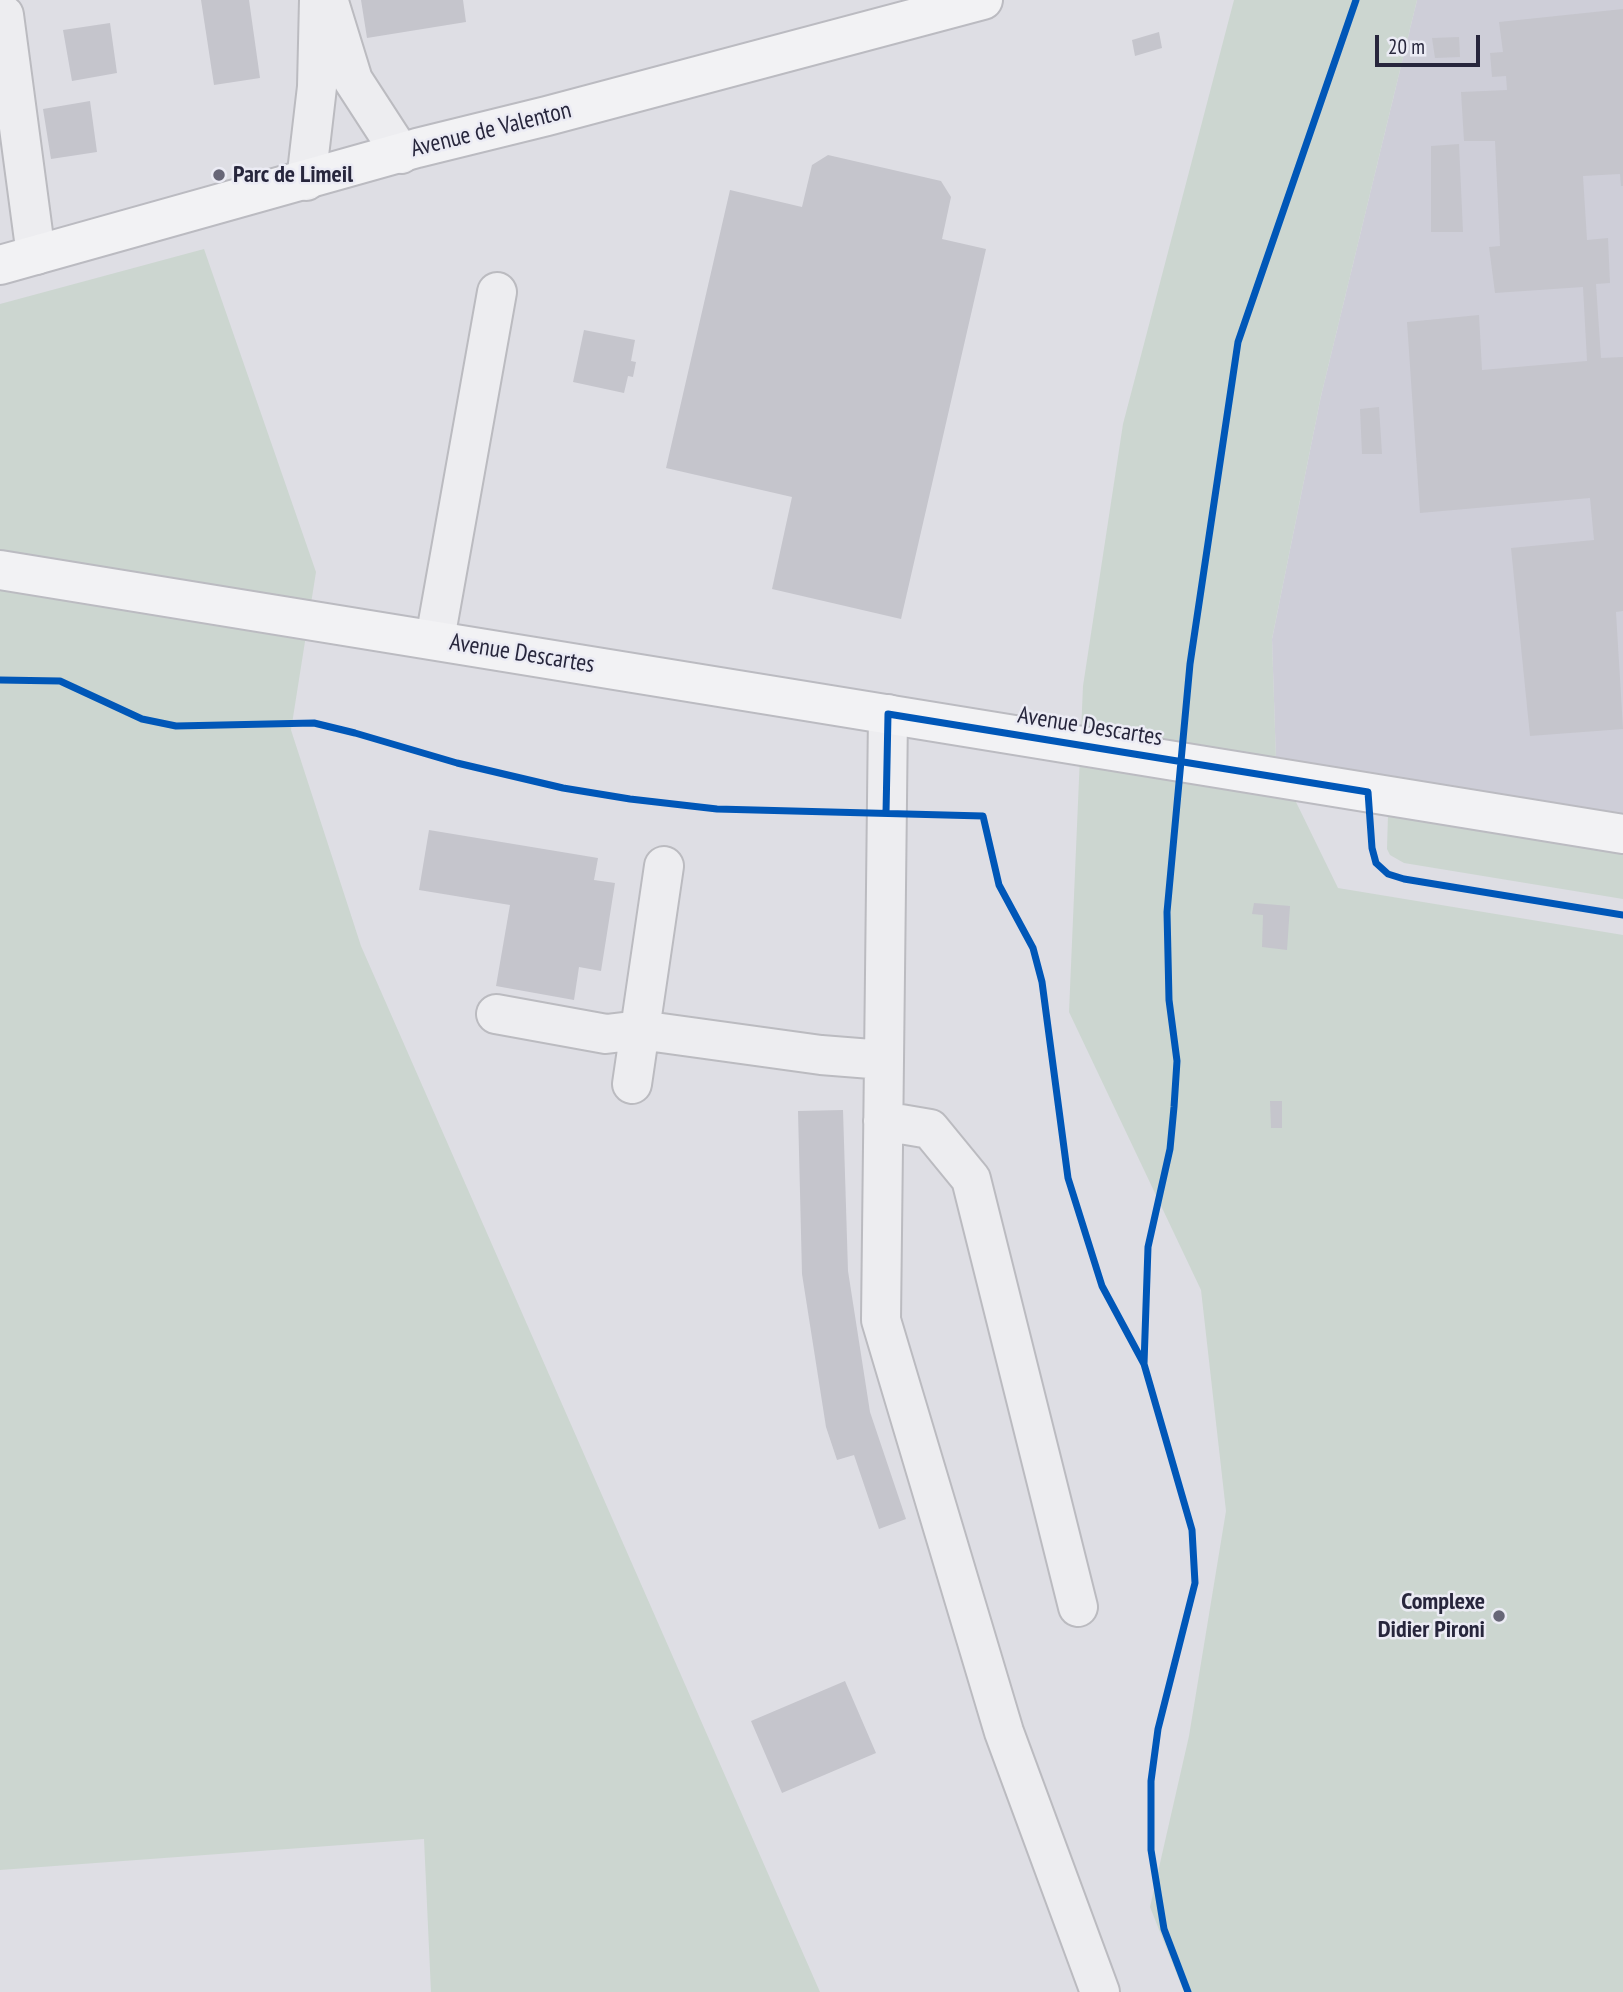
<!DOCTYPE html>
<html>
<head>
<meta charset="utf-8">
<style>
	body { margin:0 }
	#map { position:relative; width:1623px; height:1992px; overflow:hidden; background:#dedee4; font-family:"PT Sans Narrow",sans-serif }
	canvas { display:block }
	.scale { position:absolute; left:1375px; top:35px; width:105px; height:32px; box-sizing:border-box; border:4px solid #27263c; border-top:0; padding-left:9px; font-size:21px; line-height:24px; white-space:nowrap; color:#27263c; -webkit-text-stroke:5px #ebebf4; paint-order:stroke }
</style>
</head>
<body>
<div id="map">
<canvas width="1623" height="1992"></canvas>
<div class="scale">20 m</div>
</div>
<script>
const context = document.querySelector('canvas').getContext('2d');
context.lineJoin = 'round';
function fill(path, color) { context.fillStyle = color; context.fill(path, 'evenodd'); }
const poly = rows => new Path2D(rows.map(r => 'M' + r).join(''));
function stroke(path, color, width, dash) { context.strokeStyle = color; context.lineWidth = width; context.lineCap = dash ? 'butt' : 'round'; context.setLineDash(dash || []); context.stroke(path); }
function label(font, color, halo, rows, align = 'center') {
  context.font = font + ' "PT Sans Narrow",sans-serif'; context.lineWidth = 5; context.setLineDash([]); context.textBaseline = 'middle'; context.strokeStyle = halo; context.fillStyle = color; for (const [text, x, y, turn = 0] of rows) {
    context.save(); context.translate(x, y); context.rotate((+turn || 0) * Math.PI / 180); context.textAlign = isNaN(turn) ? turn : align; if (halo) context.strokeText(text, 0, 0); context.fillText(text, 0, 0); context.restore();
  }
}
fill(poly([
	[1417,0,1623,0,1623,817,1276,761,1272,639,1321,396]
]), '#ceced8');
fill(poly([
	[1234,0,1417,0,1321,396,1272,639,1276,761,1338,888,1623,935,1623,1992,1184,1992,1150,1907,1189,1736,1226,1511,1201,1290,1069,1012,1083,686,1123,424],
	[204,249,316,572,291,730,361,946,820,1992,431,1992,424,1839,0,1870,0,304],
	[1388,814,1623,852,1623,899,1404,863,1390,855,1387,849]
]), '#ccd6d0');
fill(poly([
	[201,0,249,0,260,78,214,85],
	[361,0,463,0,466,22,367,38],
	[1623,9,1623,186,1621,186,1620,174,1583,176,1587,240,1608,238,1610,283,1596,284,1601,358,1623,357,1623,611,1616,612,1623,729,1530,736,1511,548,1594,540,1590,498,1420,513,1407,322,1479,315,1482,370,1587,361,1583,287,1495,293,1489,247,1500,246,1495,141,1464,141,1461,92,1507,90,1506,76,1492,77,1490,53,1503,52,1499,22],
	[110,23,117,73,72,81,63,30],
	[1159,32,1162,48,1135,56,1132,40],
	[1459,37,1460,57,1435,58,1432,38],
	[90,101,97,152,51,159,43,109],
	[1459,144,1463,232,1431,232,1431,146],
	[828,155,941,181,951,197,942,239,986,249,901,619,772,589,792,497,666,468,730,190,802,207,812,165],
	[584,330,635,340,631,361,636,362,633,377,628,376,624,393,573,382],
	[1379,407,1382,454,1362,454,1360,409],
	[429,830,598,858,594,880,615,883,601,971,579,967,574,1000,496,986,510,905,419,890],
	[1254,903,1290,906,1287,950,1262,947,1263,915,1252,914],
	[1270,1101,1282,1101,1282,1128,1271,1128],
	[843,1110,848,1271,870,1412,906,1519,879,1529,854,1455,837,1460,826,1427,802,1274,798,1111],
	[845,1681,876,1753,782,1793,751,1721]
]), '#c5c5cc');
const minor = poly([
	[329,2,353,80,401,154],
	[4,15,36,255],
	[306,181,317,87,319,0],
	[435,639,497,292],
	[888,714,881,1320,1004,1732,1100,1992],
	[496,1014,606,1034,640,1030,821,1055,884,1060],
	[632,1084,664,866],
	[883,1121,930,1129,971,1179,1078,1607]
]);
const major = poly([
	[0,265,417,148,547,116,983,0],
	[0,570,1623,834]
]);
stroke(minor, '#bbbbc0', 42);
stroke(major, '#bbbbc1', 42);
stroke(minor, '#ededf0', 38);
stroke(major, '#f2f2f4', 38);
stroke(poly([
	[0,680,60,681,142,719,176,726,314,723,355,733,457,763,563,788,630,799,717,809,983,816,999,885,1033,948,1042,982,1068,1178,1102,1286,1144,1364,1192,1530,1195,1583,1158,1729,1151,1781,1151,1850,1164,1929,1188,1992],
	[886,813,888,714,1368,792,1372,848,1376,863,1388,874,1404,879,1623,915],
	[1144,1364,1148,1247,1170,1149,1174,1107,1177,1061,1169,1000,1167,912,1190,664,1238,342,1356,0]
]), '#0057b8', 7);
for (const [x, y, r, color] of [
	[219,175,7,"#676677"],
	[1499,1616,7,"#676677"]
]) { const dot = new Path2D(); dot.arc(x, y, r, 0, 2 * Math.PI); context.fillStyle = color; context.fill(dot); stroke(dot, '#ebebf4', 2.5); }
label('24px', '#27263c', '#ebebf4', [
	["Avenue de Valenton",491,130,-14],
	["Avenue Descartes",522,654,9],
	["Avenue Descartes",1090,727,9]
]);
label('bold 24px', '#27263c', '#ebebf4', [
	["Parc de Limeil",233,175],
	["Complexe",1485,1602,"right"],
	["Didier Pironi",1485,1630,"right"]
], 'left');
</script>
</body>
</html>
